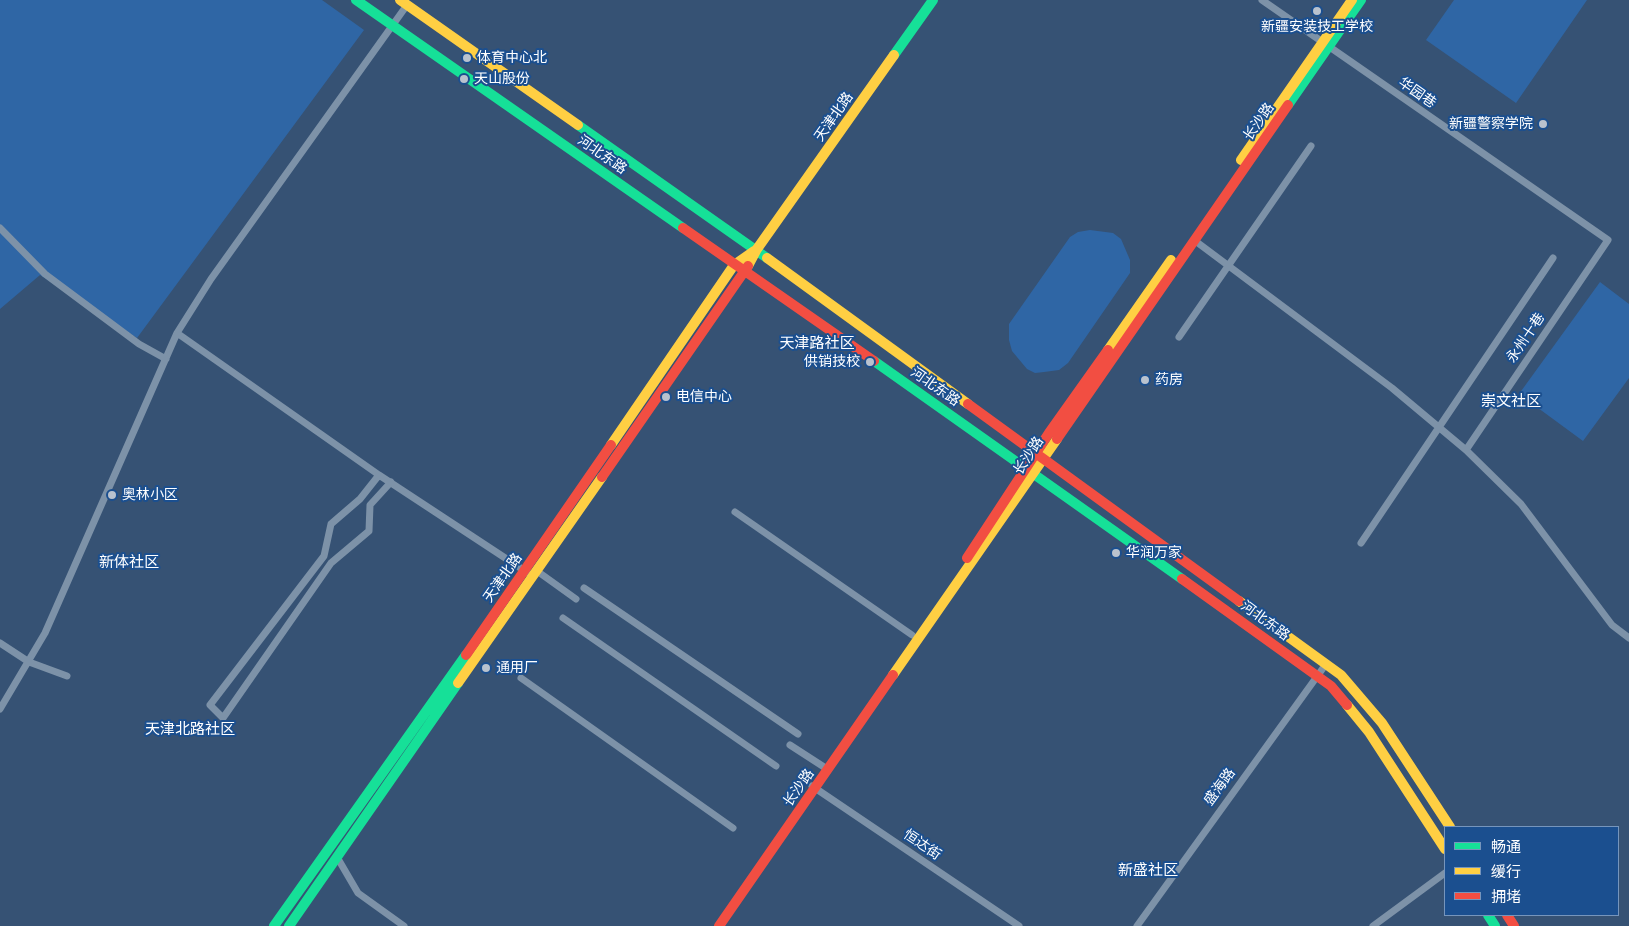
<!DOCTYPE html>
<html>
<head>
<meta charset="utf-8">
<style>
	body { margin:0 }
	#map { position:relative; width:1629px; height:926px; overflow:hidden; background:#365274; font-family:"Fira Sans","Noto Sans SC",sans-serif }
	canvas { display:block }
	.legend { position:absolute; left:1444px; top:826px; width:175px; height:90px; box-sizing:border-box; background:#1b4f8f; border:1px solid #7695bc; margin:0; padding:6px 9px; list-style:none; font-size:15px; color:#fff }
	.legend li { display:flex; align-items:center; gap:10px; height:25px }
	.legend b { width:25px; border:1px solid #7695bc }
</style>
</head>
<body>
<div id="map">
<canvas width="1629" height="926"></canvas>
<ul class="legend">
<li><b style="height:6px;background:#16e098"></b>畅通</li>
<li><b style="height:6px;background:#ffcf43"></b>缓行</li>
<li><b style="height:6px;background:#f24e42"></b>拥堵</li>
</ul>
</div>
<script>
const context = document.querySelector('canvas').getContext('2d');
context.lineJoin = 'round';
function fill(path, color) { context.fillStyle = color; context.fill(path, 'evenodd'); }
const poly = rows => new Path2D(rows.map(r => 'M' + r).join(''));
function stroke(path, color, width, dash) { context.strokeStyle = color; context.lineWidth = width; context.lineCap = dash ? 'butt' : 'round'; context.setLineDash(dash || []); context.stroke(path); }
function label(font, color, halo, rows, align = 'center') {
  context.font = font + ' "Fira Sans","Noto Sans SC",sans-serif'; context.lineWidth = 4; context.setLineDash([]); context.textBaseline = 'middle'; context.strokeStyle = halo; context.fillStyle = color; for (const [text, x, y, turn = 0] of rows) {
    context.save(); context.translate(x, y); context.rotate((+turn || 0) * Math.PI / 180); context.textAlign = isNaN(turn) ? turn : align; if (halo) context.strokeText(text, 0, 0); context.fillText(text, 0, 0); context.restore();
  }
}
fill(poly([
	[0,0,322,0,364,30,137,338,40,275,0,309],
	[1454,0,1587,0,1516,103,1426,40],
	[1090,230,1113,233,1121,239,1130,260,1130,273,1068,363,1059,370,1044,372,1035,373,1027,369,1012,351,1009,340,1009,324,1070,237,1078,232],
	[1600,282,1629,304,1629,378,1583,441,1519,394]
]), '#2f66a5');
stroke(poly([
	[1262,0,1608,240,1466,450],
	[0,228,45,274,139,344,166,359],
	[1194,240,1392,388,1466,450,1521,504,1612,625,1629,638],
	[177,333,379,475,528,573],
	[1179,337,1311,146],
	[379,475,360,499,331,524,324,556,210,705,223,718,331,563,369,531,370,505,391,482],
	[735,512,912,635],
	[1361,543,1553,258],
	[537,571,576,599],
	[584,588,798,734],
	[563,618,776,766],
	[0,643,29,662,67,676],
	[521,678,733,828],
	[0,709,45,633,177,333,211,279,407,5],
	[790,745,824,767],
	[812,786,1019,926],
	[337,857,358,893,404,926],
	[1137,926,1326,664],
	[1373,926,1445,873]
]), '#7d92a8', 7);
stroke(poly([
	[356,0,683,228],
	[894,55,933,0],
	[1288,105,1361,0],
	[578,125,767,258],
	[874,361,1182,579],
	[1488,915,1495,926],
	[274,926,466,655],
	[289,926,458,683]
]), '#16e098', 10);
stroke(poly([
	[400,0,578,125],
	[1241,160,1352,0],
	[767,258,968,404],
	[748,266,757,249,894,55],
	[1108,350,1171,260],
	[611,445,734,265,754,251],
	[1239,601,1341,675,1382,723,1450,827],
	[893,675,1057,439],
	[458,683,602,477],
	[1347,705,1369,732,1445,849]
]), '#ffcf43', 10);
stroke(poly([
	[683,228,874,361],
	[968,404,1239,601],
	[1057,439,1288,105],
	[602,477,748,266],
	[967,558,1049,433,1108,350],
	[1182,579,1331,686,1347,705],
	[466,655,611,445],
	[1507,915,1514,926],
	[719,926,893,675]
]), '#f24e42', 10);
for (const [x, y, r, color] of [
	[1317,11,5,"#b9c2ce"],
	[467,58,5,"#b9c2ce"],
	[464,79,5,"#b9c2ce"],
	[1543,124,5,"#b9c2ce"],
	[870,362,5,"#b9c2ce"],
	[1145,380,5,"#b9c2ce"],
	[666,397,5,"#b9c2ce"],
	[112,495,5,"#b9c2ce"],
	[1116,553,5,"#b9c2ce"],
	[486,668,5,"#b9c2ce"]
]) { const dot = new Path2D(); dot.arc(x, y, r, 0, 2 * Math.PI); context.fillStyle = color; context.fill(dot); stroke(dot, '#1b4f8f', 2); }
label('14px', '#fff', '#1b4f8f', [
	["新疆安装技工学校",1317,27,"center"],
	["体育中心北",477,58],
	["天山股份",474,79],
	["新疆警察学院",1533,124,"right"],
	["供销技校",860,362,"right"],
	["药房",1155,380],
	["电信中心",676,397],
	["奥林小区",122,495],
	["华润万家",1126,553],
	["通用厂",496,668]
], 'left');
label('14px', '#fff', '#1b4f8f', [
	["华园巷",1417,93,35],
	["天津北路",834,117,-55],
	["长沙路",1259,122,-55],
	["河北东路",602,155,35],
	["永州十巷",1526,338,-56],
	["河北东路",935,387,35],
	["长沙路",1029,456,-57],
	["天津北路",503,578,-55],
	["河北东路",1265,621,36],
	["盛海路",1220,787,-54],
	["长沙路",799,788,-55],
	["恒达街",922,845,34]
]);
label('15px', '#fff', '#1b4f8f', [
	["天津路社区",817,344],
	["崇文社区",1511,402],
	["新体社区",129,563],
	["天津北路社区",190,730],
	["新盛社区",1148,871]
]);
</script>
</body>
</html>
